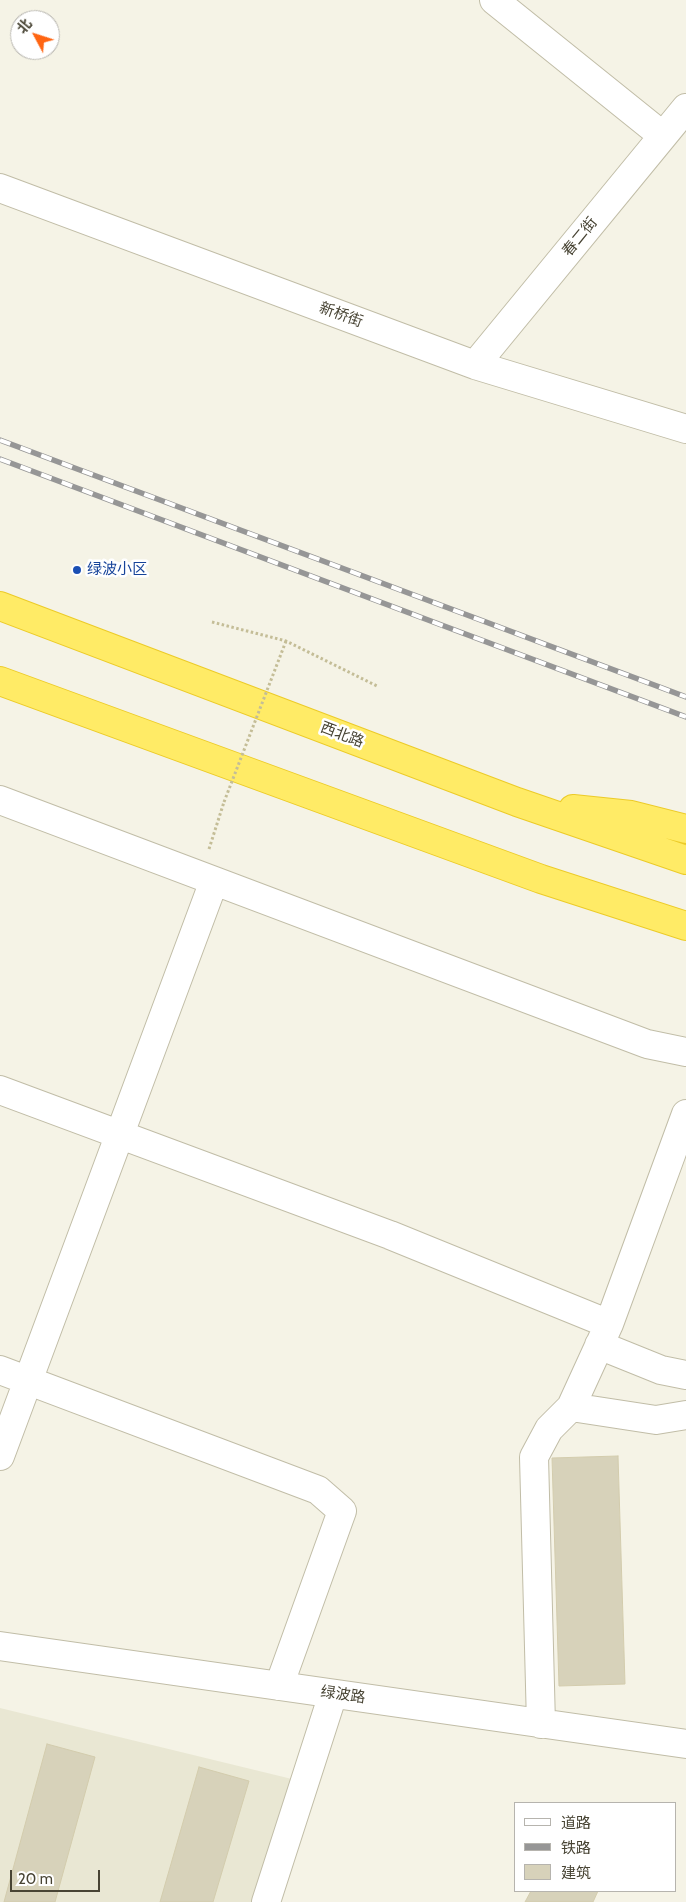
<!DOCTYPE html>
<html>
<head>
<meta charset="utf-8">
<style>
	body { margin:0 }
	#map { position:relative; width:686px; height:1902px; overflow:hidden; background:#f5f3e6; font-family:Cabin,"Noto Sans SC",sans-serif }
	canvas { display:block }
	.legend { position:absolute; left:514px; top:1802px; width:162px; height:90px; box-sizing:border-box; background:#fff; border:1px solid #b6b4ae; margin:0; padding:6px 9px; list-style:none; font-size:15px; color:#484434 }
	.legend li { display:flex; align-items:center; gap:10px; height:25px }
	.legend b { width:25px; border:1px solid #b6b4ae }
	.north { position:absolute; left:10px; top:10px; width:50px; height:50px; box-sizing:border-box; background:#fff; border:1px solid #b6b4ae; border-radius:50%; rotate:310deg; font-size:14px; font-weight:700; line-height:20px; text-align:center; color:#484434 }
	.north::after { content:''; display:block; margin:auto; width:18px; height:22px; background:#ff6512; clip-path:polygon(50% 0,100% 100%,50% 72%,0 100%) }
	.scale { position:absolute; left:10px; top:1870px; width:90px; height:22px; box-sizing:border-box; border:2px solid #484434; border-top:0; padding-left:6px; font-size:15px; line-height:18px; white-space:nowrap; color:#484434; -webkit-text-stroke:4px #fff; paint-order:stroke }
</style>
</head>
<body>
<div id="map">
<canvas width="686" height="1902"></canvas>
<ul class="legend">
<li><b style="height:6px;background:#fff"></b>道路</li>
<li><b style="height:6px;background:#969696"></b>铁路</li>
<li><b style="height:14px;background:#d7d2ba"></b>建筑</li>
</ul>
<div class="north">北</div>
<div class="scale">20 m</div>
</div>
<script>
const context = document.querySelector('canvas').getContext('2d');
context.lineJoin = 'round';
function fill(path, color) { context.fillStyle = color; context.fill(path, 'evenodd'); }
const poly = rows => new Path2D(rows.map(r => 'M' + r).join(''));
function stroke(path, color, width, dash) { context.strokeStyle = color; context.lineWidth = width; context.lineCap = dash ? 'butt' : 'round'; context.setLineDash(dash || []); context.stroke(path); }
function label(font, color, halo, rows, align = 'center') {
  context.font = font + ' Cabin,"Noto Sans SC",sans-serif'; context.lineWidth = 5; context.setLineDash([]); context.textBaseline = 'middle'; context.strokeStyle = halo; context.fillStyle = color; for (const [text, x, y, turn = 0] of rows) {
    context.save(); context.translate(x, y); context.rotate((+turn || 0) * Math.PI / 180); context.textAlign = isNaN(turn) ? turn : align; if (halo) context.strokeText(text, 0, 0); context.fillText(text, 0, 0); context.restore();
  }
}
fill(poly([
	[0,1708,296,1780,265,1902,0,1902]
]), '#e9e7d3');
const building = poly([
	[618,1456,625,1684,559,1686,552,1458,618,1456],
	[47,1744,95,1757,55,1902,4,1902,47,1744],
	[199,1767,249,1781,213,1902,160,1902,199,1767],
	[531,1891,598,1891,593,1902,525,1902,531,1891]
]);
fill(building, '#d7d2ba');
stroke(building, '#d3ccad', 1);
const minor = poly([
	[494,0,663,136],
	[0,188,475,365,686,429],
	[475,365,686,108],
	[0,800,647,1044,686,1052],
	[0,1090,390,1235,609,1324],
	[599,1345,661,1370,686,1375],
	[0,1370,318,1490,342,1511,279,1686],
	[571,1407,656,1420,686,1415],
	[0,1456,214,881],
	[0,1646,686,1744],
	[541,1724,534,1457,549,1429,571,1407,609,1324,686,1114],
	[266,1902,333,1694]
]);
const highway = poly([
	[0,606,517,802,686,860],
	[0,681,541,879,686,926],
	[573,809,631,815,686,829]
]);
stroke(minor, '#c1bda7', 30);
stroke(highway, '#eccb28', 30);
stroke(poly([
	[212,622,286,641,377,686],
	[209,849,224,802]
]), '#c4bd97', 3, [2.5, 2.5]);
stroke(minor, '#fff', 28);
stroke(highway, '#ffeb66', 28);
const rail = poly([
	[0,440,686,697],
	[0,459,686,717]
]);
stroke(rail, '#969696', 5.5);
stroke(rail, '#fff', 4, [11]);
stroke(poly([
	[224,802,286,641]
]), '#c4bd97', 3, [2.5, 2.5]);
for (const [x, y, r, color] of [
	[77,570,5,"#1a4fb4"]
]) { const dot = new Path2D(); dot.arc(x, y, r, 0, 2 * Math.PI); context.fillStyle = color; context.fill(dot); stroke(dot, '#fff', 2); }
label('15px', '#484434', '#fff', [
	["春二街",580,237,-51],
	["新桥街",341,315,20],
	["西北路",342,735,21],
	["绿波路",343,1695,8]
]);
label('15px', '#164399', '#fff', [
	["绿波小区",87,570]
], 'left');
</script>
</body>
</html>
